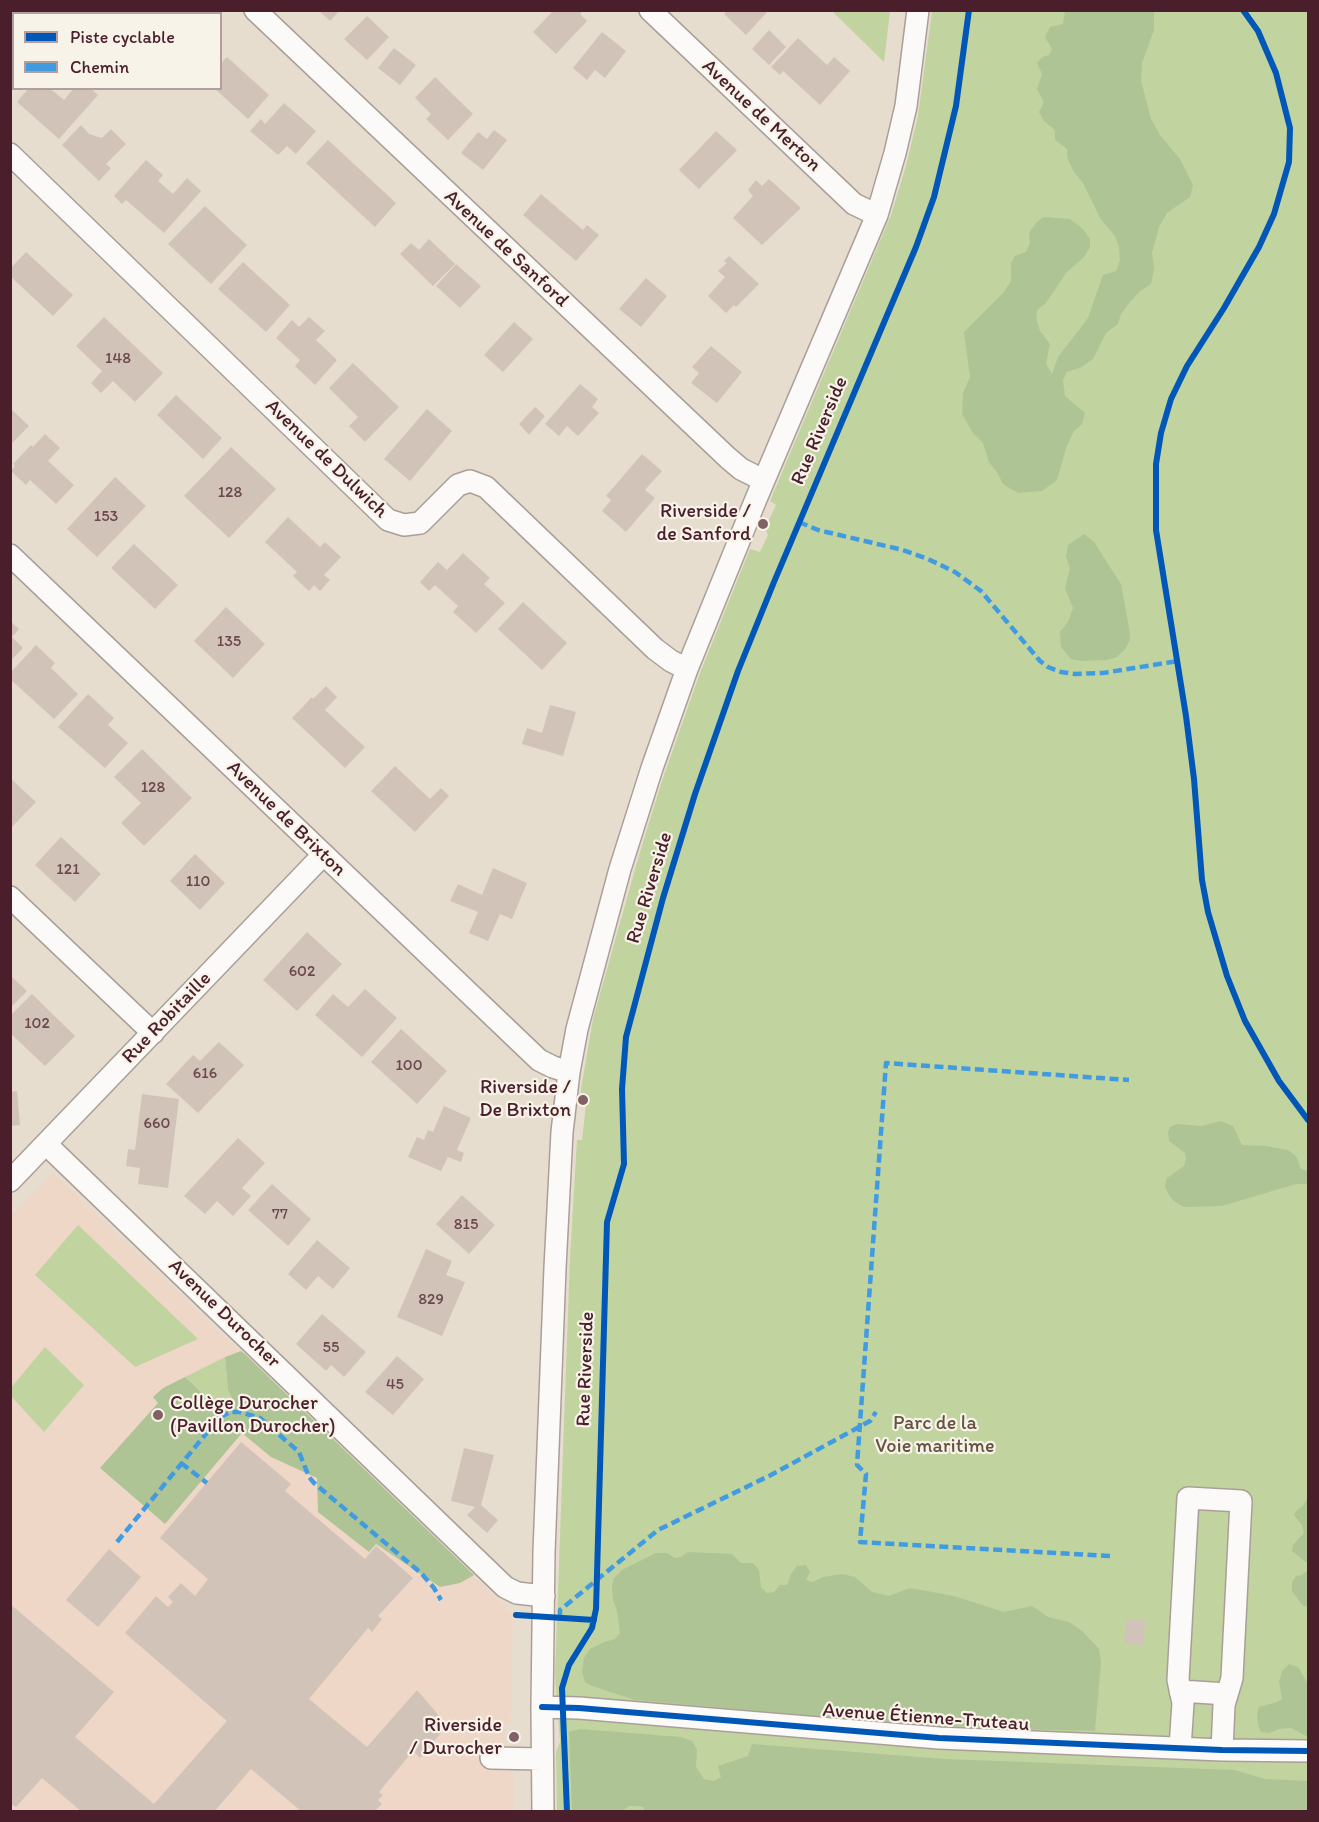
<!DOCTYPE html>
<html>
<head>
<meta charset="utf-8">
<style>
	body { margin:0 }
	#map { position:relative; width:1319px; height:1822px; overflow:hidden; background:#e6ddce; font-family:Itim,sans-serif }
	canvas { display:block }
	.frame { position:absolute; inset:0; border:12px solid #4a1f2b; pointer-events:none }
	.legend { position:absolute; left:12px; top:12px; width:210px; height:78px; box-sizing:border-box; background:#f7f3e8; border:2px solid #b29e9c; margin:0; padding:8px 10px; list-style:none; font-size:18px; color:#4a1f2b }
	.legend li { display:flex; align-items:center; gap:12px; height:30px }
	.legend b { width:30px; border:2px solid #b29e9c }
</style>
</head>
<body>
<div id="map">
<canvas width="1319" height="1822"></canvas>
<div class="frame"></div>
<ul class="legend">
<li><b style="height:8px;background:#0057b8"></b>Piste cyclable</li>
<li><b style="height:8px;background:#409be1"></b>Chemin</li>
</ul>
</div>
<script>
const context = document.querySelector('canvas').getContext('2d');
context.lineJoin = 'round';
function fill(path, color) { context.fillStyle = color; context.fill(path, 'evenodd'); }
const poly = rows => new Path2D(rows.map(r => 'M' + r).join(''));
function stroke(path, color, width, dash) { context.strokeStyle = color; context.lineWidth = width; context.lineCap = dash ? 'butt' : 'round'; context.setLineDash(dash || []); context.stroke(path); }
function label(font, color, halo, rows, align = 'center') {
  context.font = font + ' Itim,sans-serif'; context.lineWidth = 4.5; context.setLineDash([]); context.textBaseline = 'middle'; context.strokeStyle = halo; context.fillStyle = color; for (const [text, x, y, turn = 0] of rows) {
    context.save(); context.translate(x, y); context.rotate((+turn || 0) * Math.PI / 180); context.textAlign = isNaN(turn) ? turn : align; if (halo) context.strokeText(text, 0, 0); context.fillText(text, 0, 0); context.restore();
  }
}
fill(poly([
	[53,1172,513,1614,511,1723,506,1723,506,1745,512,1745,514,1811,11,1812,11,1215]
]), '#efd7c8');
fill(poly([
	[832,11,890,11,884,62],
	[932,11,1308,11,1308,1811,557,1811,556,1752,560,1742,555,1675,570,1257,577,1140,582,1140,587,1096,581,1095,581,1089,593,1019,640,852,662,781,700,673,750,549,760,552,768,535,765,528,776,505,770,501,891,215,906,166,918,116],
	[78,1225,198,1339,135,1367,35,1275],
	[45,1347,84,1385,44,1432,11,1396,10,1389],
	[225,1357,228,1390,236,1406,214,1404,185,1377]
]), '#c1d39e');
fill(poly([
	[1065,11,1154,11,1154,30,1142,63,1141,81,1151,119,1160,135,1180,159,1193,185,1190,197,1167,213,1159,227,1152,253,1154,269,1151,284,1140,291,1129,303,1121,314,1118,324,1106,333,1093,359,1082,367,1067,372,1063,380,1065,396,1085,413,1082,424,1074,431,1067,445,1057,480,1042,491,1018,493,1003,484,997,472,989,462,983,443,973,433,962,414,963,393,970,377,964,332,1004,292,1011,281,1011,263,1015,256,1026,252,1030,243,1029,233,1036,223,1043,217,1070,219,1083,229,1090,239,1090,247,1084,257,1066,273,1046,303,1037,310,1036,318,1040,331,1050,344,1046,364,1052,374,1058,357,1088,318,1103,275,1116,271,1120,261,1119,247,1115,236,1100,218,1083,183,1074,172,1068,160,1067,149,1055,140,1055,130,1044,121,1039,112,1044,102,1037,89,1042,74,1037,63,1042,57,1049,55,1052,49,1045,37,1050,27,1063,24],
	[1084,534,1094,542,1121,584,1129,628,1130,639,1126,648,1117,657,1106,660,1081,661,1071,659,1061,647,1060,632,1068,622,1073,608,1065,588,1070,568,1066,557,1068,545],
	[1220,1121,1233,1126,1242,1145,1266,1146,1288,1150,1296,1156,1301,1169,1308,1171,1308,1184,1296,1184,1222,1206,1184,1207,1175,1202,1169,1195,1165,1187,1167,1178,1184,1166,1186,1159,1185,1153,1169,1141,1168,1132,1170,1127,1177,1124,1202,1126],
	[241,1351,246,1355,474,1575,460,1583,440,1587,376,1544,369,1552,318,1512,317,1478,271,1457,242,1433,165,1524,100,1468,158,1403,153,1397,163,1388,185,1377,214,1404,236,1406,228,1390,225,1357],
	[1308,1497,1308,1606,1303,1606,1292,1591,1292,1582,1296,1576,1302,1575,1308,1570,1307,1563,1292,1551,1293,1545,1304,1533,1302,1525,1294,1515,1297,1510,1303,1506],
	[688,1552,732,1554,741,1563,753,1563,759,1570,761,1587,767,1593,774,1592,780,1585,787,1585,791,1574,797,1566,806,1565,810,1572,806,1580,813,1582,823,1577,842,1574,855,1577,872,1592,889,1596,910,1588,954,1596,1004,1612,1032,1606,1048,1617,1069,1622,1081,1630,1099,1649,1101,1662,1095,1731,1011,1729,862,1720,635,1700,592,1686,585,1682,582,1672,584,1658,590,1649,604,1642,615,1639,620,1633,617,1611,613,1600,612,1587,614,1578,622,1570,656,1553,667,1553,675,1558,681,1557],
	[1289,1664,1298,1667,1308,1684,1308,1737,1291,1728,1280,1729,1269,1733,1261,1732,1258,1725,1257,1714,1259,1707,1277,1702,1282,1699,1279,1682,1282,1671],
	[580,1729,681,1737,692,1741,697,1749,696,1767,704,1779,714,1781,721,1777,718,1766,748,1756,752,1744,945,1759,1235,1770,1265,1779,1308,1781,1308,1811,646,1812,643,1807,637,1806,629,1806,622,1811,572,1811,569,1732]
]), '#afc495');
fill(poly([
	[125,10,155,10,152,14,122,14],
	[318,10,340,10,330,21],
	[554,10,580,10,582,12,580,14,587,21,556,54,533,32],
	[728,10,769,10,746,35,724,14],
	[367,16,389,37,367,60,344,39],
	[769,30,786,47,769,65,752,49],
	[602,32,626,51,605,78,595,70,587,80,573,68],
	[10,34,14,37,14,87,10,90],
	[798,38,827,65,834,57,850,71,820,105,783,71,780,75,771,67],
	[394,48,416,65,400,85,378,68],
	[227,57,269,95,248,119,214,88,220,88,220,64],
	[435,77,473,114,448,140,426,119,431,114,415,98],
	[29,88,54,88,52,90,64,100,74,88,90,88,98,95,59,139,17,102],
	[284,103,316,131,296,154,287,146,278,155,250,131,261,119,265,124],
	[81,125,89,134,102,138,111,129,126,144,106,164,111,168,99,181,62,145],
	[494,130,507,140,483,170,461,153,478,132,487,139],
	[716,131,737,150,699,189,679,170],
	[328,140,396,203,375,227,306,163],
	[146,160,163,175,158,181,173,194,187,178,201,191,164,233,126,200,122,204,114,196],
	[769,179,801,208,762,245,733,218,753,196,748,190,756,180,762,186],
	[541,194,583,230,587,225,599,235,576,261,523,215],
	[205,206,247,245,211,284,168,244],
	[429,239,455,264,433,286,400,254,411,243,419,250],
	[26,252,73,295,53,316,10,276,10,269],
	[729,256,759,284,736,307,734,305,726,313,708,296,725,277,718,271,727,263,724,261],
	[243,262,290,305,266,332,218,289],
	[456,264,481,286,460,308,436,286],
	[646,278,667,296,641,327,619,309],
	[104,317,163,373,135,402,113,381,101,393,91,383,102,371,76,346],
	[309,317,325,331,316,340,337,360,315,385,295,366,300,360,276,338,292,320,299,327],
	[514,322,533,339,503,372,484,355],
	[711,346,742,372,717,403,691,383,699,373,692,367],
	[353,363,399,407,365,442,349,426,358,417,329,388],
	[580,384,598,399,592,407,599,413,578,436,567,426,559,436,545,424],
	[176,395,222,438,203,459,157,415],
	[535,407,545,416,529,435,519,424],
	[10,408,29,426,10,445],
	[427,409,452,431,410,481,384,459],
	[45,434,60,448,48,461,74,485,56,504,30,480,26,485,11,471,15,466,13,464,31,445,33,447],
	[231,447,276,489,229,538,184,496],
	[642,454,662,471,645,490,655,498,626,532,602,511,611,500,606,496],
	[115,477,146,506,97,557,67,529],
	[288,517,320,547,325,542,341,557,324,575,330,580,320,591,314,585,309,591,293,576,297,572,265,542],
	[134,544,178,585,155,609,111,568],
	[463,553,490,578,484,584,505,603,476,633,453,612,458,606,435,585,429,591,420,582,438,562,447,570],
	[523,602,567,643,542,670,498,629],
	[226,607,265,644,233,678,194,641],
	[10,621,19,629,12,637,23,648,10,661],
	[36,645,55,663,51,668,78,694,54,719,10,679,10,673],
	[326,686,337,697,325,710,365,747,345,768,292,718,312,697,313,699],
	[88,694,114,718,108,725,128,743,105,768,58,727],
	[550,705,576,712,563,756,522,744,527,728,542,733],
	[142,749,192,798,144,846,121,823,141,803,114,777],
	[395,766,430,799,441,788,449,796,415,832,371,791],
	[10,778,36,802,10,829],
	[61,837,101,874,75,902,35,865],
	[195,854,225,883,200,910,170,881],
	[493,868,527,883,512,919,500,914,488,941,469,933,478,912,450,901,458,884,482,895],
	[307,932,342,964,297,1011,263,980],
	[10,975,27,991,10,1008],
	[365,989,397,1018,362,1057,315,1015,333,994,348,1007],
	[32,994,75,1036,45,1066,10,1033,10,1016],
	[401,1029,447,1071,417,1104,371,1062],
	[219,1042,244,1065,198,1113,166,1084,193,1055,200,1061],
	[17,1091,20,1125,10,1126,10,1092],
	[142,1094,179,1099,168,1188,138,1184,140,1168,126,1166,128,1149,135,1150],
	[444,1106,471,1118,457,1150,464,1153,461,1162,448,1157,441,1171,408,1157,417,1137,424,1140,428,1130,433,1132],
	[238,1138,265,1163,242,1188,251,1196,233,1216,217,1201,205,1214,184,1196],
	[272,1184,311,1219,288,1246,248,1210],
	[462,1195,495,1225,469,1254,436,1224],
	[317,1240,350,1268,333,1289,318,1276,306,1290,288,1274],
	[426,1249,452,1261,446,1275,465,1282,442,1336,397,1317],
	[322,1314,366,1352,344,1377,331,1365,326,1371,296,1344],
	[397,1356,424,1379,393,1415,365,1392],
	[241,1442,291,1484,285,1491,365,1559,376,1546,413,1578,378,1616,382,1619,372,1632,368,1628,309,1699,367,1747,417,1690,441,1718,438,1722,445,1728,420,1758,413,1751,379,1792,383,1795,378,1800,382,1804,374,1812,302,1812,251,1769,214,1812,82,1812,42,1778,16,1807,10,1803,10,1604,114,1692,75,1737,154,1804,227,1721,125,1633,156,1596,168,1607,173,1602,168,1597,181,1583,195,1596,208,1579,160,1538],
	[464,1448,494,1455,481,1505,498,1520,487,1533,467,1515,475,1507,451,1501],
	[109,1549,141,1577,98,1627,66,1600],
	[1126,1619,1145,1620,1144,1645,1124,1644]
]), '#d2c3b8');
const minor = poly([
	[255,10,728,458,741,469,763,480],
	[650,10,854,204,877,215],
	[10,154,388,520,404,525,420,523,458,485,470,481,486,487,655,649,671,661,687,669],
	[10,555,539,1060,553,1067,569,1072],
	[10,897,153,1033],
	[46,1144,505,1587,517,1593,544,1596],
	[10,1181,323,855],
	[1180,1691,1227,1694],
	[542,1707,579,1708,939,1738,1222,1750,1308,1751],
	[1180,1748,1183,1703,1178,1680,1188,1498,1241,1501,1232,1678,1224,1705,1222,1750],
	[491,1758,542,1759],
	[543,1812,542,1707,544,1552,555,1268,562,1132,569,1072,577,1029,620,869,652,768,687,669,756,499,877,215,895,153,906,106,918,10]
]);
stroke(minor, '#aa9f98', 24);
stroke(minor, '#fbfaf8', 21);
stroke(poly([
	[799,522,818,530,903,550,928,559,955,572,981,591,1040,661,1048,667,1061,672,1075,674,1103,673,1178,661],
	[181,1463,207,1483],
	[117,1542,219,1418,230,1412,240,1412,260,1418,299,1452,309,1477,314,1483,421,1573,434,1588,441,1600],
	[1110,1556,860,1542,866,1474,857,1465,886,1063,1129,1080],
	[560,1617,560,1610,658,1530,771,1475,870,1421,876,1412]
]), '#409be1', 4.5, [9, 4.5]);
stroke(poly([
	[1243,10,1258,31,1276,73,1290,128,1289,162,1274,214,1259,247,1224,308,1187,366,1171,399,1161,433,1156,464,1156,530,1186,716,1194,779,1202,880,1208,912,1227,976,1245,1021,1279,1081,1308,1120],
	[516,1615,594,1620],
	[542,1707,579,1708,939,1738,1222,1750,1308,1751],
	[567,1812,562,1688,569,1665,592,1628,596,1609,607,1222,624,1164,622,1089,626,1037,663,898,695,794,738,671,774,582,916,247,934,197,956,106,969,10]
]), '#0057b8', 6);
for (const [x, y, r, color] of [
	[763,524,6,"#816264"],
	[583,1100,6,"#816264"],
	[158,1415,6,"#816264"],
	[514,1737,6,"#816264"]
]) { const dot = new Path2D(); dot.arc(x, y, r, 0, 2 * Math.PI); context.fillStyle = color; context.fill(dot); stroke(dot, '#f7f3e8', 2); }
label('16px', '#6c484e', null, [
	["148",118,359],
	["128",230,493],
	["153",106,517],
	["135",229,642],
	["128",153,788],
	["121",68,870],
	["110",198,882],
	["602",302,972],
	["102",37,1024],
	["100",409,1066],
	["616",205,1074],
	["660",157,1124],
	["77",280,1215],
	["815",466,1225],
	["829",431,1300],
	["55",331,1348],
	["45",395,1385]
]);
label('20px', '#4a1f2b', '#f7f3e8', [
	["Avenue de Merton",761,116,43],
	["Avenue de Sanford",506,249,43],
	["Rue Riverside",820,431,-67],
	["Avenue de Dulwich",326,459,44],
	["Avenue de Brixton",286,819,44],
	["Rue Riverside",650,888,-73],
	["Rue Robitaille",167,1018,-46],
	["Avenue Durocher",224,1314,44],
	["Rue Riverside",586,1369,-88],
	["Avenue Étienne-Truteau",926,1718,4]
]);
label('20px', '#4a1f2b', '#f7f3e8', [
	["Riverside /",751,512],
	["de Sanford",751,535],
	["Riverside /",571,1088],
	["De Brixton",571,1111],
	["Collège Durocher",170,1404,"left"],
	["(Pavillon Durocher)",170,1427,"left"],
	["Riverside",502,1726],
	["/ Durocher",502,1749]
], 'right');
label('20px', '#655342', '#f7f3e8', [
	["Parc de la",935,1424],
	["Voie maritime",935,1447]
]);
</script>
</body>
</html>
